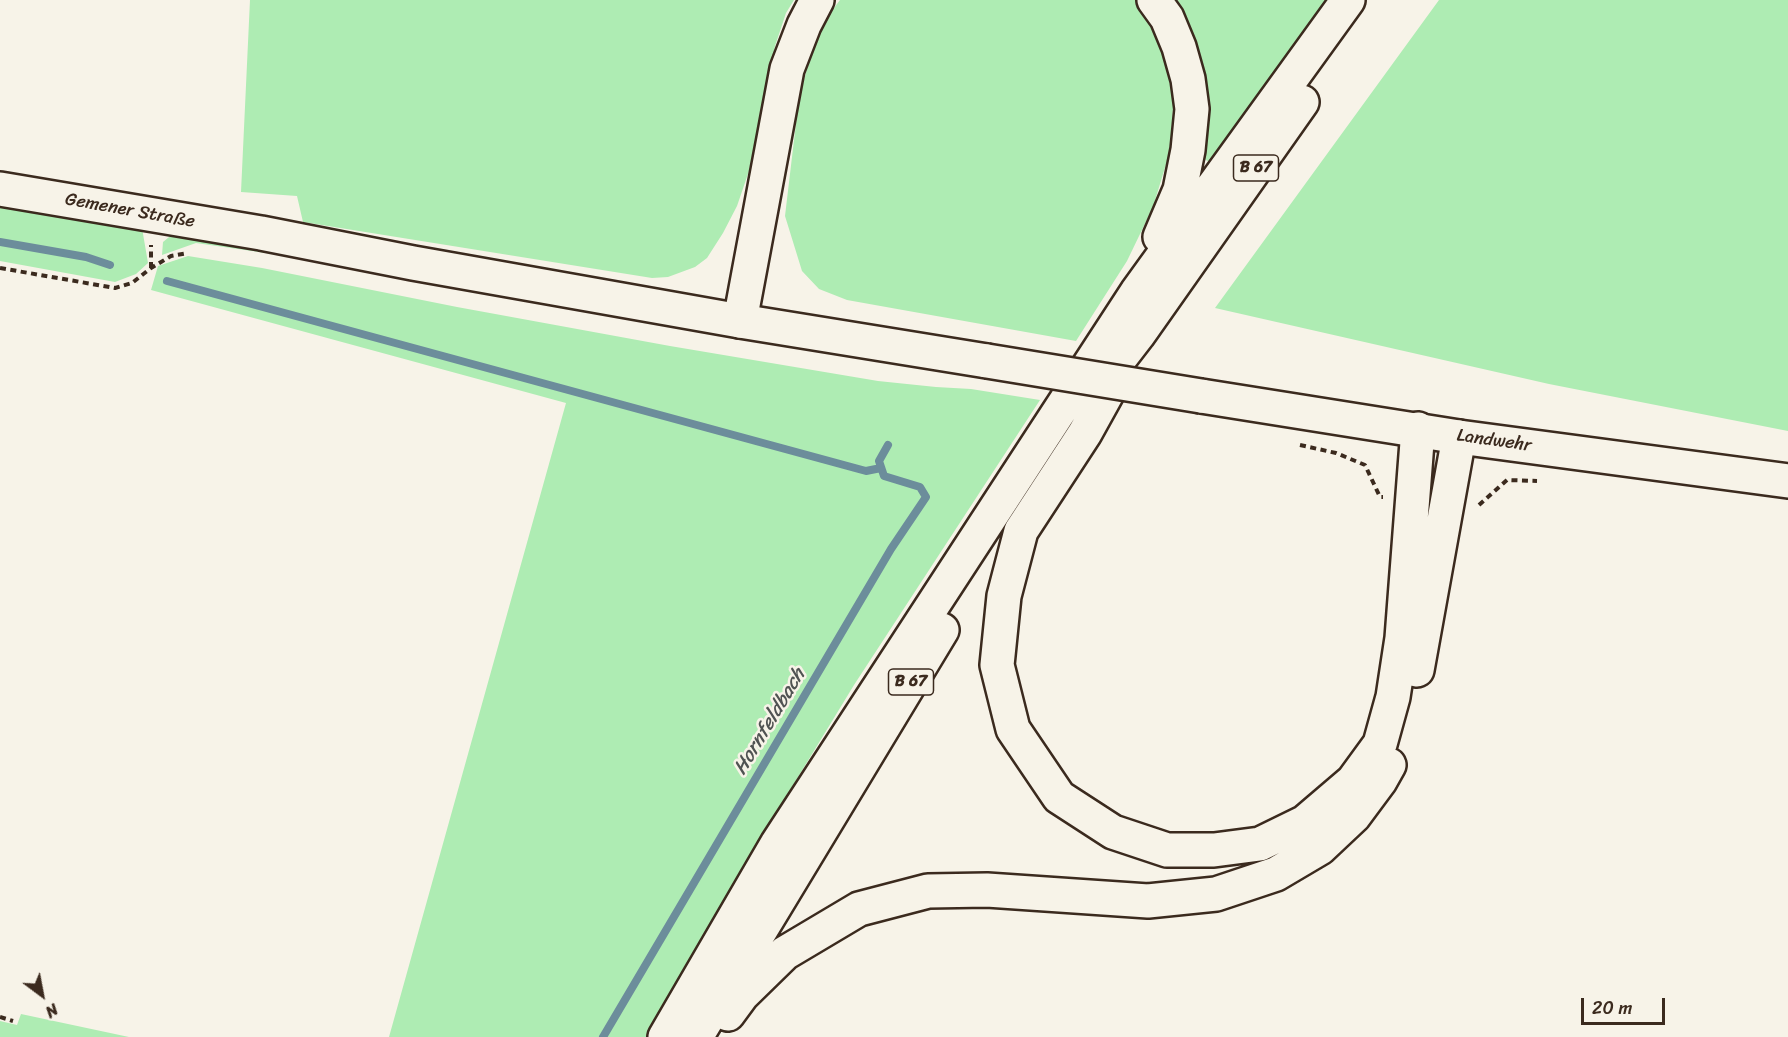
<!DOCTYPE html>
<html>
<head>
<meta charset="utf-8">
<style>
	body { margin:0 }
	#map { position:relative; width:1788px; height:1037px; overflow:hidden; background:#f7f3e8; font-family:Sriracha,sans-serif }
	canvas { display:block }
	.north { position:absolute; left:12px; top:965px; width:60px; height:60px; -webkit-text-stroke:4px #f7f3e8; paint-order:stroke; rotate:148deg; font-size:16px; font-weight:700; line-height:24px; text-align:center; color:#3b2a1e }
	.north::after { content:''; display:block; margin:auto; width:21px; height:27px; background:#3b2a1e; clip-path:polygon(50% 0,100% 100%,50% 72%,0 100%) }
	.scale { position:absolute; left:1581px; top:998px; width:84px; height:27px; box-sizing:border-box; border:3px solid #3b2a1e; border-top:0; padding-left:8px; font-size:18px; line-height:21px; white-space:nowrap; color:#3b2a1e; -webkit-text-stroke:4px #f7f3e8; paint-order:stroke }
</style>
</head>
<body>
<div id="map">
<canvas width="1788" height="1037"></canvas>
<div class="north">N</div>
<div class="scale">20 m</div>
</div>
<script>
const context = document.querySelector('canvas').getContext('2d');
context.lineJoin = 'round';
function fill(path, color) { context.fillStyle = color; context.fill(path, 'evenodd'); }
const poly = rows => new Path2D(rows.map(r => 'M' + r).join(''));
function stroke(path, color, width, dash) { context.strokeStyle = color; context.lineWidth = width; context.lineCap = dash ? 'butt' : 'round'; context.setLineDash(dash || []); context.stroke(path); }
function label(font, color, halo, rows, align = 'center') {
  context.font = font + ' Sriracha,sans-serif'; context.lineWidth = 5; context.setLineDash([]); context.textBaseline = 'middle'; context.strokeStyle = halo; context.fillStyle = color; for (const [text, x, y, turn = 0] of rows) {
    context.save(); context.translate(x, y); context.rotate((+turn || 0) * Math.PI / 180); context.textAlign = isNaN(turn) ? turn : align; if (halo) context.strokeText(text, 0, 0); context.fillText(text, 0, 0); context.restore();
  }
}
fill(poly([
	[250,0,794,0,786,13,775,46,749,171,737,206,723,233,707,258,695,267,668,277,652,278,303,222,297,196,241,192],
	[840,0,1137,0,1141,5,1160,44,1174,93,1170,151,1153,207,1127,261,1076,341,847,300,819,289,802,271,785,216,799,98,818,29],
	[1168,0,1329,0,1211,163,1201,157],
	[1439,0,1788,0,1788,431,1549,384,1215,308],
	[0,202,142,228,148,263,136,274,115,282,0,261],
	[174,233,294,257,196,243,162,255,163,242],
	[188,256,262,268,457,307,670,346,878,381,936,387,971,389,1040,400,854,685,795,782,652,1037,389,1037,566,403,151,290,158,266],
	[21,1014,129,1037,0,1037,0,1021,17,1025]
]), '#aeecb3');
stroke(poly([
	[0,242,86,257,110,265],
	[167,281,866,471,881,468],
	[603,1037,891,549,926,497,920,487,884,476,879,461,888,445]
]), '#6c8d9b', 8);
const secondary = poly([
	[0,189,261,233,413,263,740,321,987,361],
	[1201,396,1459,437,1788,481]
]);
const trunk = poly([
	[1154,0,1167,18,1179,47,1188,79,1192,109,1188,150,1180,190,1160,237],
	[740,321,787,69,804,25,817,0],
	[1116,377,1085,433,1021,531,1004,596,997,665,1013,729,1059,797,1113,832,1167,850,1214,850,1260,844,1305,822,1353,781,1380,744,1393,697,1402,638,1418,429],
	[1094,392,1138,335,1302,102],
	[1417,670,1459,437],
	[728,1014,742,995,785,953,859,909,928,891,987,890,1148,901,1216,894,1276,874,1320,848,1354,816,1380,781,1389,765],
	[665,1037,777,844,1137,292,1348,0],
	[696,1037,942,630]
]);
stroke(secondary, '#3b2a1e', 38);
stroke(trunk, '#3b2a1e', 38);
stroke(poly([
	[0,268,115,288,132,283,151,268,171,256,188,253],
	[151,268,151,245],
	[1300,445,1336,453,1365,465,1380,497,1383,497],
	[1479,505,1507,480,1537,481],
	[0,1017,13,1021]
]), '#3b2a1e', 4, [6, 4.5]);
stroke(secondary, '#f7f3e8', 33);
stroke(trunk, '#f7f3e8', 33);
const secondaryBridge = poly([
	[987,361,1201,396]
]);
stroke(secondaryBridge, '#3b2a1e', 38, []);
stroke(secondaryBridge, '#f7f3e8', 33);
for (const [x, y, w] of [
	[1256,168,45],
	[911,682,45]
]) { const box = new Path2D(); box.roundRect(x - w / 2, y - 13, w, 26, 4.5); context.fillStyle = '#f7f3e8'; context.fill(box); stroke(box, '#3b2a1e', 1.5); }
label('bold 16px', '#3b2a1e', null, [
	["B 67",1256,168],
	["B 67",911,682]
]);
label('18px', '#3b2a1e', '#f7f3e8', [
	["Gemener Straße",130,211,10],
	["Landwehr",1494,441,8]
]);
label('italic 20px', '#505352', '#f7f3e8', [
	["Hornfeldbach",770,722,-59]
]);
</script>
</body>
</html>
